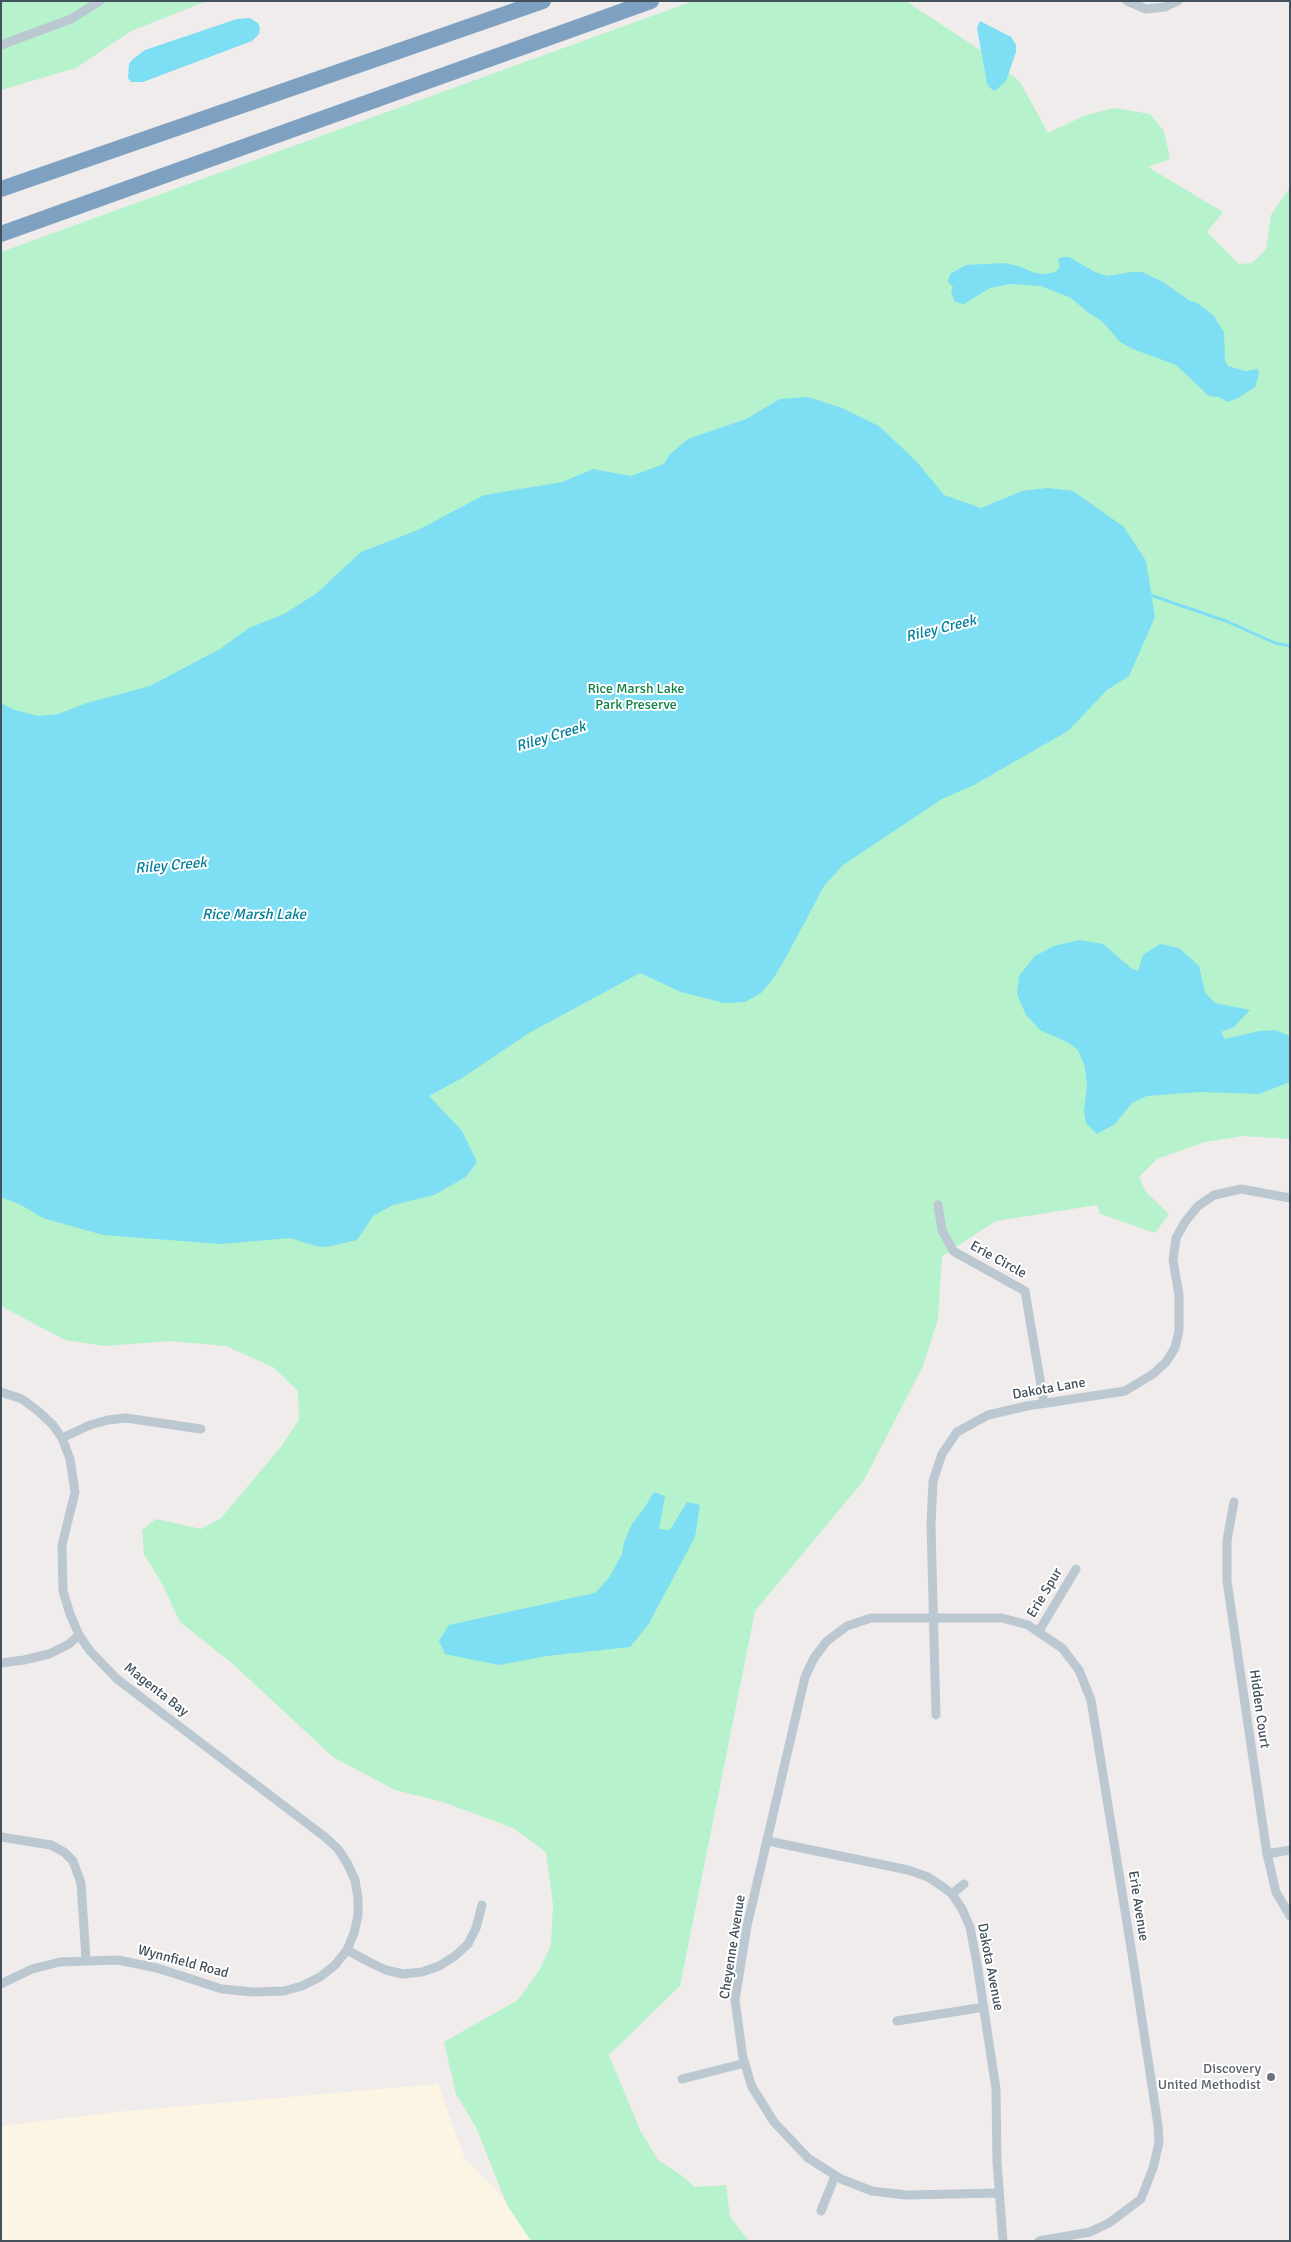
<!DOCTYPE html>
<html>
<head>
<meta charset="utf-8">
<style>
	body { margin:0 }
	#map { position:relative; width:1291px; height:2242px; overflow:hidden; background:#f0ecec; font-family:Signika,sans-serif }
	canvas { display:block }
	.frame { position:absolute; inset:0; border:2px solid #43515c; pointer-events:none }
</style>
</head>
<body>
<div id="map">
<canvas width="1291" height="2242"></canvas>
<div class="frame"></div>
</div>
<script>
const context = document.querySelector('canvas').getContext('2d');
context.lineJoin = 'round';
function fill(path, color) { context.fillStyle = color; context.fill(path, 'evenodd'); }
const poly = rows => new Path2D(rows.map(r => 'M' + r).join(''));
function stroke(path, color, width, dash) { context.strokeStyle = color; context.lineWidth = width; context.lineCap = dash ? 'butt' : 'round'; context.setLineDash(dash || []); context.stroke(path); }
function label(font, color, halo, rows, align = 'center') {
  context.font = font + ' Signika,sans-serif'; context.lineWidth = 4; context.setLineDash([]); context.textBaseline = 'middle'; context.strokeStyle = halo; context.fillStyle = color; for (const [text, x, y, turn = 0] of rows) {
    context.save(); context.translate(x, y); context.rotate((+turn || 0) * Math.PI / 180); context.textAlign = isNaN(turn) ? turn : align; if (halo) context.strokeText(text, 0, 0); context.fillText(text, 0, 0); context.restore();
  }
}
fill(poly([
	[438,2084,465,2160,532,2227,538,2241,1,2241,1,2126,116,2112]
]), '#fdf5e3');
fill(poly([
	[1,1,207,1,131,31,76,68,1,90],
	[693,1,906,1,983,52,1020,82,1048,133,1086,115,1115,108,1150,114,1164,131,1170,159,1148,167,1223,212,1207,232,1239,264,1252,263,1266,249,1271,215,1290,187,1290,1139,1243,1136,1205,1142,1157,1159,1139,1177,1146,1192,1169,1214,1155,1233,1100,1214,1097,1205,996,1221,942,1256,938,1319,923,1366,864,1480,755,1611,680,1986,609,2055,640,2130,658,2160,681,2175,695,2187,726,2185,730,2217,749,2241,531,2241,507,2205,476,2127,456,2094,444,2042,518,2000,539,1971,551,1945,553,1905,546,1852,513,1828,443,1802,395,1790,333,1757,234,1665,180,1622,162,1584,144,1554,142,1530,156,1519,201,1529,221,1518,280,1448,299,1420,298,1391,273,1367,226,1346,170,1341,105,1346,65,1340,1,1306,1,252]
]), '#b6f2cb');
fill(poly([
	[250,18,258,23,260,28,259,34,252,41,143,82,131,82,128,78,129,64,133,59,145,50,237,19],
	[980,21,1011,37,1016,45,1016,52,1006,81,995,91,990,88,987,83,977,28],
	[1063,257,1069,257,1095,272,1107,276,1131,272,1142,272,1163,282,1190,301,1197,303,1213,315,1224,332,1225,361,1228,366,1245,371,1258,369,1259,375,1255,387,1238,398,1228,402,1219,397,1209,396,1176,365,1133,349,1120,342,1102,321,1090,314,1071,298,1041,286,1011,284,990,288,964,304,955,302,951,293,953,287,948,282,950,274,966,265,1004,263,1018,266,1035,273,1046,274,1055,272,1060,267,1058,259],
	[808,397,842,408,879,426,917,462,944,495,981,508,1022,491,1047,488,1073,491,1124,527,1146,561,1155,617,1129,676,1107,690,1068,731,974,785,942,799,843,865,824,886,785,959,773,979,761,993,745,1002,724,1003,681,992,640,973,529,1033,462,1078,429,1096,462,1131,477,1162,466,1177,434,1195,393,1205,373,1216,357,1240,326,1247,316,1246,290,1238,221,1244,103,1235,43,1218,21,1205,1,1197,1,703,15,710,38,716,58,714,87,703,150,686,220,649,249,628,284,614,317,593,361,552,418,530,484,495,562,482,593,469,631,476,664,464,670,454,688,439,746,419,780,399],
	[1079,940,1103,944,1131,968,1138,971,1143,955,1160,944,1179,948,1199,966,1205,992,1215,1003,1250,1010,1234,1027,1221,1032,1225,1039,1259,1031,1275,1030,1290,1036,1290,1082,1259,1094,1200,1092,1147,1096,1132,1103,1115,1124,1097,1134,1086,1123,1084,1111,1087,1086,1085,1067,1078,1050,1069,1043,1040,1030,1026,1015,1017,994,1019,976,1035,956,1054,946],
	[654,1492,665,1496,659,1529,670,1530,687,1502,700,1505,695,1537,648,1625,630,1647,547,1656,499,1665,445,1654,439,1641,449,1625,595,1593,609,1578,622,1554,624,1542,632,1524,645,1507]
]), '#7edef4');
stroke(poly([
	[1150,595,1226,621,1275,643,1290,646]
]), '#7edef4', 3);
stroke(poly([
	[1127,1,1146,9,1165,7,1178,1],
	[1,45,71,19,100,1],
	[938,1205,942,1230,953,1251,1025,1291,1044,1403],
	[1,1392,22,1399,38,1411,53,1425,62,1438,70,1459,75,1492,62,1545,63,1591,70,1614,79,1635,90,1651,117,1679,325,1837,338,1849,347,1863,355,1880,358,1898,358,1916,354,1933,347,1950,335,1965,320,1977,302,1986,284,1991,253,1992,222,1989,157,1968,118,1960,60,1962,32,1969,1,1984],
	[62,1438,90,1425,108,1420,126,1418,201,1429],
	[1234,1502,1227,1540,1227,1581,1267,1854,1276,1892,1290,1916],
	[1039,1631,1076,1569],
	[1,1663,24,1660,49,1654,69,1644,79,1635],
	[936,1715,931,1525,933,1481,942,1454,957,1432,988,1415,1027,1406,1125,1391,1153,1374,1166,1362,1175,1348,1179,1331,1179,1295,1173,1260,1176,1238,1185,1222,1198,1206,1214,1195,1241,1189,1290,1198],
	[1,1837,51,1845,64,1852,73,1861,81,1883,86,1959],
	[768,1841,908,1870,928,1877,943,1887,952,1894,962,1909,970,1927,977,1964,996,2089,997,2162,1003,2241],
	[1267,1854,1290,1850],
	[952,1894,964,1884],
	[347,1950,369,1962,386,1970,403,1974,422,1972,439,1966,455,1956,468,1944,476,1928,482,1905],
	[897,2021,984,2007],
	[682,2079,745,2063],
	[999,2193,906,2195,872,2191,841,2179,808,2158,774,2122,752,2087,743,2058,735,2000,747,1926,805,1677,814,1658,827,1641,847,1626,871,1618,1002,1618,1028,1625,1062,1648,1079,1670,1091,1700,1132,1954,1158,2125,1159,2143,1153,2168,1141,2199,1109,2223,1090,2232,1039,2241],
	[821,2211,835,2176]
]), '#bbc8d1', 9);
stroke(poly([
	[1,189,543,1],
	[1,234,651,1]
]), '#7fa1c1', 16);
for (const [x, y, r, color] of [
	[1271,2077,5,"#6b7280"]
]) { const dot = new Path2D(); dot.arc(x, y, r, 0, 2 * Math.PI); context.fillStyle = color; context.fill(dot); stroke(dot, '#fff', 2); }
label('14px', '#0e8345', '#fff', [
	["Rice Marsh Lake",636,689],
	["Park Preserve",636,705]
]);
label('14px', '#43515c', '#fff', [
	["Erie Circle",998,1260,29],
	["Dakota Lane",1049,1389,-10],
	["Erie Spur",1045,1593,-59],
	["Magenta Bay",156,1690,38],
	["Hidden Court",1259,1709,82],
	["Erie Avenue",1138,1906,81],
	["Cheyenne Avenue",733,1947,-81],
	["Wynnfield Road",183,1962,15],
	["Dakota Avenue",990,1967,79]
]);
label('14px', '#5b616d', '#fff', [
	["Discovery",1261,2069],
	["United Methodist",1261,2085]
], 'right');
label('italic 15px', '#037f9a', '#fff', [
	["Riley Creek",941,629,-14],
	["Riley Creek",551,737,-17],
	["Riley Creek",171,866,-5],
	["Rice Marsh Lake",254,915]
]);
</script>
</body>
</html>
